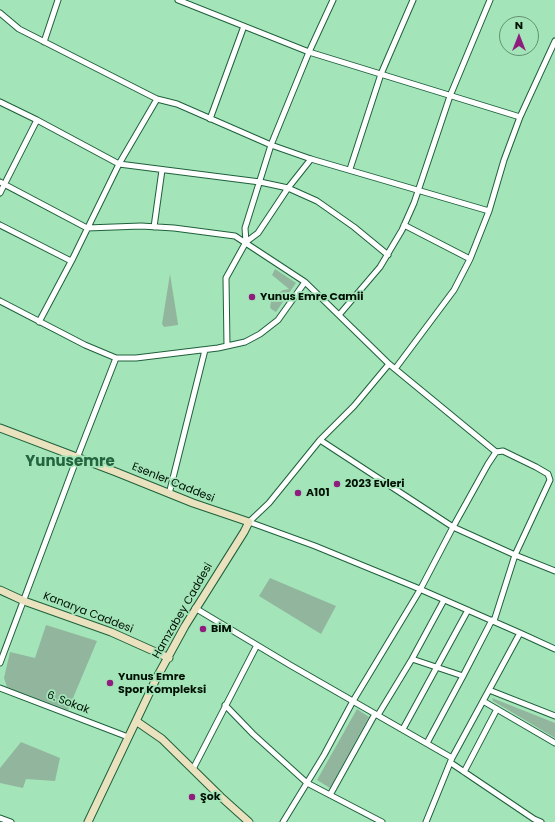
<!DOCTYPE html>
<html>
<head>
<meta charset="utf-8">
<style>
	body { margin:0 }
	#map { position:relative; width:555px; height:822px; overflow:hidden; background:#a3e4b9; font-family:Poppins,sans-serif }
	canvas { display:block }
	.north { position:absolute; left:499px; top:16px; width:40px; height:40px; box-sizing:border-box; background:#a3e4b9; border:1px solid #629071; border-radius:50%; rotate:0deg; font-size:11px; font-weight:700; line-height:16px; text-align:center; color:#001104 }
	.north::after { content:''; display:block; margin:auto; width:14px; height:18px; background:#8f1d7e; clip-path:polygon(50% 0,100% 100%,50% 72%,0 100%) }
</style>
</head>
<body>
<div id="map">
<canvas width="555" height="822"></canvas>
<div class="north">N</div>
</div>
<script>
const context = document.querySelector('canvas').getContext('2d');
context.lineJoin = 'round';
function fill(path, color) { context.fillStyle = color; context.fill(path, 'evenodd'); }
const poly = rows => new Path2D(rows.map(r => 'M' + r).join(''));
function stroke(path, color, width, dash) { context.strokeStyle = color; context.lineWidth = width; context.lineCap = dash ? 'butt' : 'round'; context.setLineDash(dash || []); context.stroke(path); }
function label(font, color, halo, rows, align = 'center') {
  context.font = font + ' Poppins,sans-serif'; context.lineWidth = 3.5; context.setLineDash([]); context.textBaseline = 'middle'; context.strokeStyle = halo; context.fillStyle = color; for (const [text, x, y, turn = 0] of rows) {
    context.save(); context.translate(x, y); context.rotate((+turn || 0) * Math.PI / 180); context.textAlign = isNaN(turn) ? turn : align; if (halo) context.strokeText(text, 0, 0); context.fillText(text, 0, 0); context.restore();
  }
}
fill(poly([
	[275,269,296,283,276,312,271,309,270,307,271,302,270,299,283,290,289,289,272,275],
	[170,274,178,324,178,325,164,327,162,324],
	[270,578,336,606,321,634,259,596],
	[46,625,97,641,68,710,7,687,4,678,10,652,35,658],
	[492,698,555,723,555,738,493,701],
	[357,709,369,717,330,788,317,780],
	[21,742,60,758,55,781,26,779,23,788,0,783,0,768]
]), '#91b69d');
const street = poly([
	[178,0,309,52,520,117],
	[0,13,19,29,157,99,177,104,271,145,311,159,489,211],
	[44,42,58,0],
	[0,102,37,120,119,164,260,182,288,188,317,201,354,227,388,255],
	[210,119,244,26],
	[350,169,381,74,413,0],
	[0,182,87,228,141,226,174,228,235,236,305,282,389,364,496,452],
	[0,193,37,120],
	[0,225,71,261],
	[404,225,470,259],
	[154,227,162,170],
	[246,242,245,228,271,145,309,52,333,0],
	[0,301,85,345,116,358,136,358,218,348,245,342,260,334,278,320,305,282],
	[339,315,380,267,402,230,414,203,450,96,490,0],
	[39,322,73,258,119,164,157,99],
	[227,346,226,278,246,242,258,233,288,188,311,159],
	[389,364,354,406,320,440,269,503,249,522,315,546,415,587,520,633,555,649],
	[395,369,454,290,470,259,489,211,504,160,520,117,555,41],
	[320,440,453,527,515,555,555,571],
	[169,494,205,350],
	[195,608,290,665,452,758],
	[412,659,463,676],
	[0,663,77,458,116,358],
	[0,688,128,737],
	[489,690,555,716],
	[483,701,555,743],
	[225,705,253,734,307,783,382,822],
	[378,715,412,659,444,600],
	[403,729,468,610],
	[427,743,463,676,492,620],
	[451,763,534,819,541,822],
	[193,769,257,645],
	[464,772,497,709],
	[330,795,375,714],
	[0,818,11,822],
	[283,822,324,755,353,701,420,590,453,527,488,464,496,452,503,451,536,467,548,474,550,480,515,555,494,621],
	[426,822,452,758,520,633]
]);
const secondary = poly([
	[0,428,116,472,193,503,249,522,244,532,185,626,156,679,88,822],
	[0,590,24,601,111,632,169,658],
	[136,721,162,739,221,797,249,822]
]);
stroke(street, '#1e603b', 7);
stroke(secondary, '#1e603b', 9);
stroke(street, '#fff', 5);
stroke(secondary, '#eae2be', 7);
for (const [x, y, r, color] of [
	[252,297,4,"#8f1d7e"],
	[337,484,4,"#8f1d7e"],
	[298,493,4,"#8f1d7e"],
	[203,629,4,"#8f1d7e"],
	[110,683,4,"#8f1d7e"],
	[192,797,4,"#8f1d7e"]
]) { const dot = new Path2D(); dot.arc(x, y, r, 0, 2 * Math.PI); context.fillStyle = color; context.fill(dot); stroke(dot, '#a3e4b9', 1.5); }
label('bold 11px', '#001104', '#a3e4b9', [
	["Yunus Emre Camii",260,297],
	["2023 Evleri",345,484],
	["A101",306,493],
	["BİM",211,629],
	["Yunus Emre",118,677],
	["Spor Kompleksi",118,690],
	["Şok",200,797]
], 'left');
label('11px', '#001104', '#a3e4b9', [
	["Esenler Caddesi",173,483,22],
	["Hamzabey Caddesi",183,611,-60],
	["Kanarya Caddesi",88,613,21],
	["6. Sokak",68,703,21]
]);
label('bold 15px', '#246540', '#a3e4b9', [
	["Yunusemre",70,462]
]);
</script>
</body>
</html>
